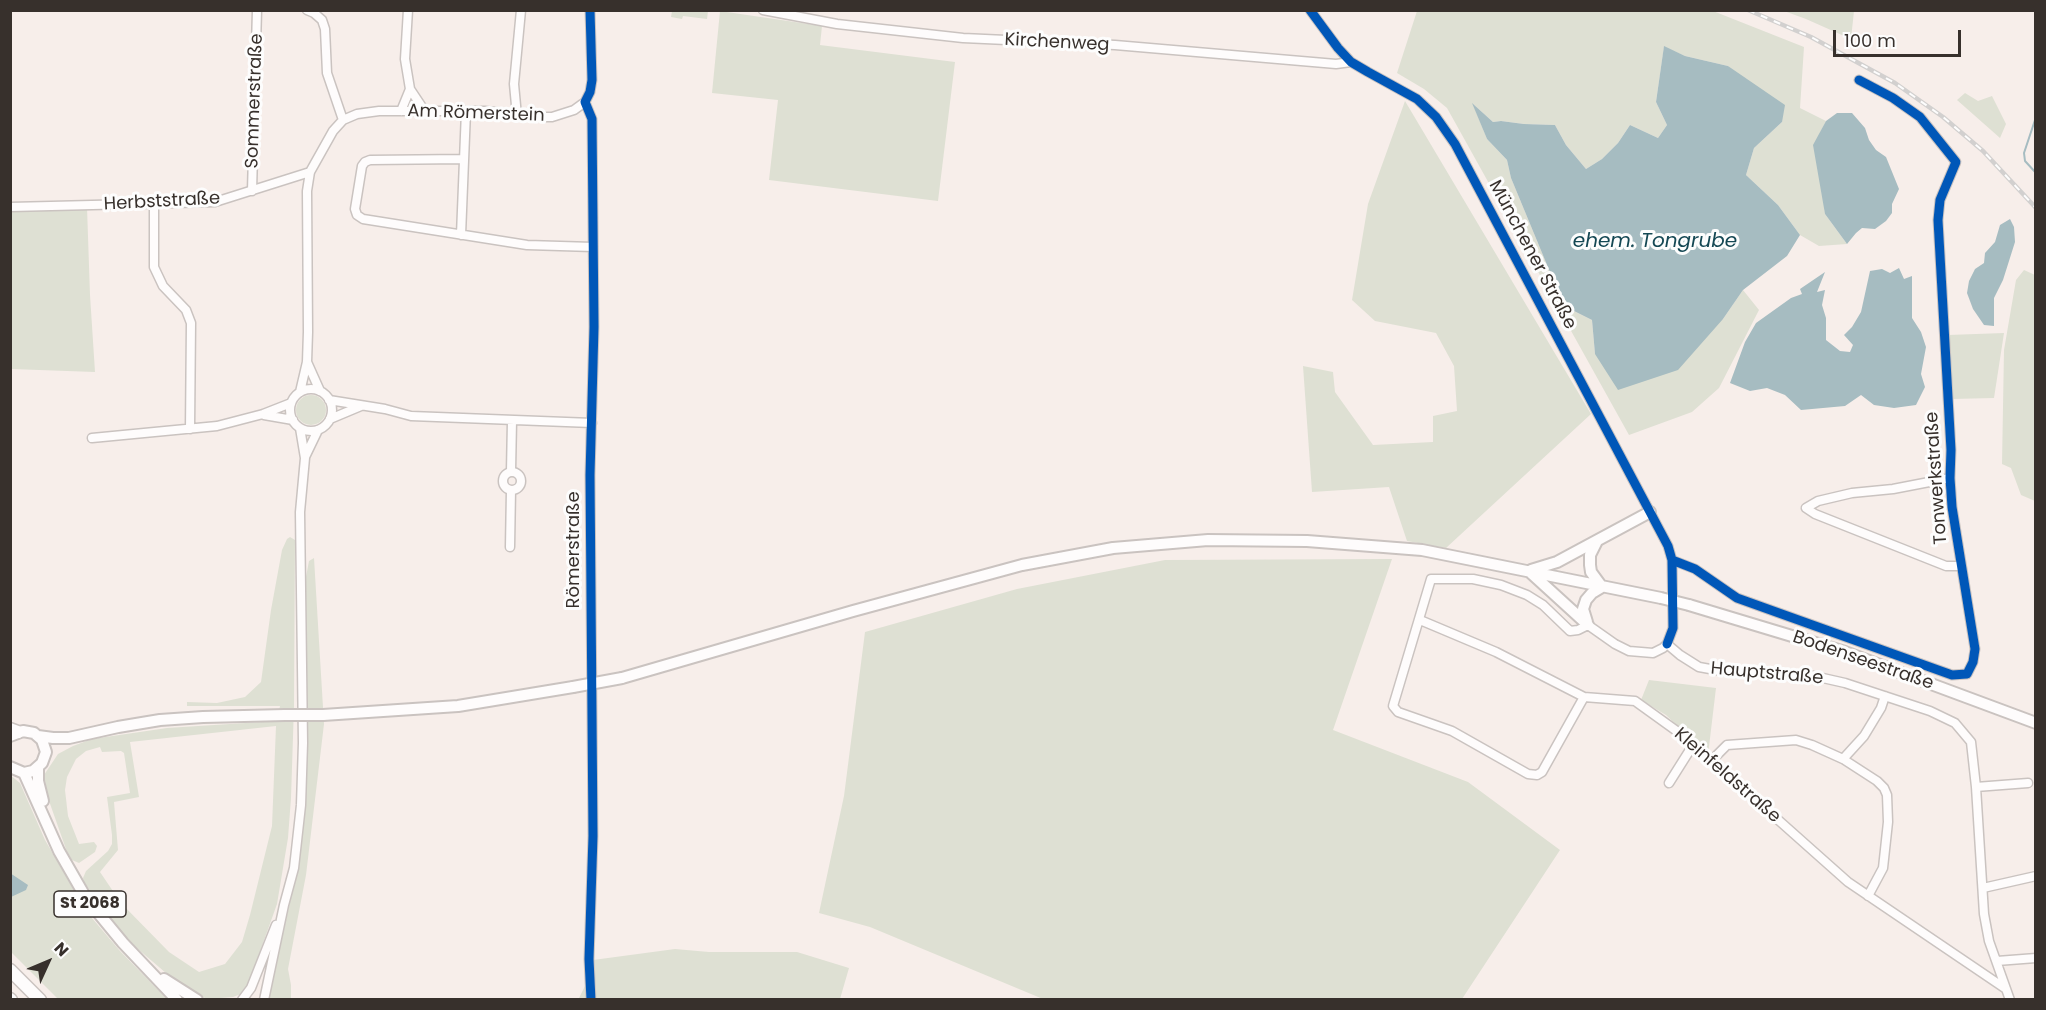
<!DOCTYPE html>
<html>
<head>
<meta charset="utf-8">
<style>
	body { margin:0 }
	#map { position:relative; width:2046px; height:1010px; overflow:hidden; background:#f7eeea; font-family:Poppins,sans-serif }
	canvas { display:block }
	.frame { position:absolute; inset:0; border:12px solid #37302c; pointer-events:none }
	.north { position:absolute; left:18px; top:932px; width:60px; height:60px; -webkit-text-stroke:4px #fdfdfd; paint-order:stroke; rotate:46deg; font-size:16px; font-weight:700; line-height:24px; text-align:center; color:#37302c }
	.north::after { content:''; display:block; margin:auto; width:21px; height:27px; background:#37302c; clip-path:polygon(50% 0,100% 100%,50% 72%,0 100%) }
	.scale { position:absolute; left:1833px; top:30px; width:128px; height:27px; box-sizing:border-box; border:3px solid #37302c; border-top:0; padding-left:8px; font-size:18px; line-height:21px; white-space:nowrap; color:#37302c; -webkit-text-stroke:4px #fdfdfd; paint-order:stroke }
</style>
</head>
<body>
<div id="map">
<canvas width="2046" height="1010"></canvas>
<div class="frame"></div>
<div class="north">N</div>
<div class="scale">100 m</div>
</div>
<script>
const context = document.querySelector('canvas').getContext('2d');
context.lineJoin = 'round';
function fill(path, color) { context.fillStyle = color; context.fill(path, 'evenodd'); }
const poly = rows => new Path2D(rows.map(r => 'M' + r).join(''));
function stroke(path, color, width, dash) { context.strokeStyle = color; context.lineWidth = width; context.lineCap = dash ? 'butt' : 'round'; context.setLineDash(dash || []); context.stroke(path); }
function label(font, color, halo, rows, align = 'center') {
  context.font = font + ' Poppins,sans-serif'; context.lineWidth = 6; context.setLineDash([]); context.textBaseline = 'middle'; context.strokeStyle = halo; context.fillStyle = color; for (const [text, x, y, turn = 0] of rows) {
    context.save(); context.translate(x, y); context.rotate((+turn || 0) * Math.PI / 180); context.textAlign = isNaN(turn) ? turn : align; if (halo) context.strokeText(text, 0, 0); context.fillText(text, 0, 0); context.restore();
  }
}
fill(poly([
	[672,11,708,11,707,19,683,16,682,19,671,17],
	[720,11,822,26,820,45,955,62,938,201,769,180,778,100,712,93],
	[1417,11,1713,11,1804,47,1800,108,1826,121,1820,133,1825,214,1847,244,1819,246,1800,235,1778,205,1746,175,1754,148,1782,122,1728,66,1685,56,1664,47,1656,102,1667,125,1658,138,1630,125,1618,143,1602,159,1586,169,1566,145,1555,125,1524,124,1501,121,1493,122,1473,104,1487,139,1507,160,1511,178,1564,306,1592,320,1595,354,1723,319,1743,290,1759,310,1719,388,1692,412,1629,435,1447,108,1424,89,1397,73],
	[1784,11,1854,11,1851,39,1806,19],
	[1965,93,1978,101,1992,96,2006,124,2000,138,1957,100],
	[1405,101,1591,414,1446,548,1407,541,1389,487,1312,492,1303,366,1333,372,1335,392,1373,445,1433,442,1433,416,1457,411,1454,366,1436,333,1375,321,1352,300,1368,204],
	[87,207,90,295,95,372,11,369,11,209],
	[2024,270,2035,275,2035,501,2021,495,2011,468,2002,464,2004,350,2016,280],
	[2004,333,1994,398,1952,399,1948,335],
	'296 410a15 15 0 1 1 30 0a15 15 0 1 1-30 0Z',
	[290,537,295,540,294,706,291,798,288,838,277,904,247,988,241,994,233,997,209,999,198,996,181,986,131,943,112,922,84,882,83,878,86,871,108,851,112,844,112,835,107,797,130,793,124,753,121,751,102,752,100,747,86,751,76,759,67,777,65,790,68,816,79,844,94,842,97,846,95,852,79,863,72,860,67,852,48,798,44,775,58,754,73,746,92,739,167,728,277,721,280,706,187,706,187,702,217,703,245,697,261,682,271,610,282,550,287,539],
	[276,726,272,826,250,915,242,942,225,964,199,972,169,952,121,903,100,872,118,850,114,802,139,797,130,742],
	[314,558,324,724,306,875,288,969,291,985,291,999,268,1000,293,889,304,804,305,582,309,561],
	[1392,559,1333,730,1468,782,1560,850,1462,999,1043,999,870,927,819,913,844,796,865,632,1017,589,1165,560],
	[1649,680,1716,688,1708,755,1666,715,1641,700],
	[10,775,20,783,45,840,86,911,120,951,167,999,58,999,11,952],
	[675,949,709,952,797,952,849,968,840,999,578,1000,585,986,592,988,593,960]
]), '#dee0d3');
fill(poly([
	[1664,46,1685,56,1728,66,1785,105,1782,122,1754,148,1746,175,1778,205,1800,235,1787,256,1743,290,1723,319,1678,370,1618,390,1595,354,1592,320,1564,306,1511,178,1507,160,1487,139,1472,103,1493,122,1501,121,1524,124,1555,125,1566,145,1586,169,1602,159,1618,143,1630,125,1658,138,1667,125,1656,102],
	[1837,113,1852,113,1865,128,1869,140,1876,150,1886,157,1899,189,1892,204,1892,213,1886,221,1875,229,1862,228,1856,233,1847,244,1825,214,1813,145,1826,121],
	[2010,219,2014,227,2015,242,2003,280,1994,298,1994,326,1984,325,1973,309,1967,293,1969,281,1975,269,1984,263,1985,253,1995,242,2000,225],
	[1899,268,1904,279,1912,276,1912,318,1921,332,1926,347,1921,374,1925,387,1916,405,1894,408,1874,405,1861,395,1845,406,1801,410,1785,395,1767,388,1750,391,1730,383,1745,342,1756,323,1791,298,1802,294,1800,289,1825,272,1817,292,1825,290,1822,305,1826,318,1826,340,1840,351,1850,352,1853,345,1844,335,1852,327,1861,312,1870,271,1882,269,1890,273],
	[10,873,28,885,26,890,11,897]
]), '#a6bcc1');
stroke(poly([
	[2036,117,2024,153,2025,161,2036,173]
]), '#a6bcc1', 2);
const minor = poly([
	[307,10,314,13,322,20,325,29,327,73,343,120],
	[763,10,837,24,963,38,1115,45,1336,64,1351,62],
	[1310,10,1338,48,1351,62,1368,72,1417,99,1436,117,1455,144,1668,546,1672,560,1673,628,1667,644,1663,648,1653,653,1629,651,1615,644,1588,625,1578,630,1570,631,1543,605,1527,595,1501,585,1473,579,1431,579,1393,706,1398,712,1452,731,1528,774,1537,775,1542,772,1584,697],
	[410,89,424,110],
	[585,102,592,119,594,327,590,475,593,836,589,959,591,1000],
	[401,111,410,89,405,59,408,10],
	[517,116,514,84,521,10],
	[464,159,370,160,365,162,362,166,355,209,357,215,363,219,527,245,593,247],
	[252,191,257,10],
	[154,205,154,267,163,286,186,310,191,323,190,429],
	[10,207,215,202,310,172],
	[461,235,466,111],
	[307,362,320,391],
	'290 410a21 21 0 1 1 42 0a21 21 0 1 1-42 0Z',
	[300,392,307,362,308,332,307,191,310,172,333,131,343,120,357,114,379,111,485,111,543,117,552,117,574,110,585,102,590,92,592,80,590,10],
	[329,400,385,409,411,416,592,423],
	[264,415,293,420],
	[330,419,361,406],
	[92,438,217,426,263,414,291,403],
	[305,457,318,430],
	[511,471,512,421],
	'503 481a9 9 0 1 1 18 0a9 9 0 1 1-18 0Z',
	[1950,478,1893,489,1852,493,1818,501,1806,508,1815,514,1946,566,1960,566],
	[510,547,511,490],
	[1672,560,1695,569,1737,598,1952,675,1967,674,1973,662,1975,649,1952,507,1950,478,1951,450,1938,220,1940,200,1956,162,1920,117,1893,98,1859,80],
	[1420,620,1496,652,1584,697,1635,701,1685,737,1848,882,2006,989],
	[1667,644,1680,655,1699,667,1721,671,1777,673,1814,676,1845,683,1930,711,1955,723,1971,742,1976,787,1984,914,1989,941,2010,1000],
	[1843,759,1864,736,1881,708,1885,696],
	[1711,761,1727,745,1796,740,1812,745,1843,759,1877,781,1884,788,1887,795,1888,822,1883,868,1868,896],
	[1669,783,1693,745],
	[1976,787,2028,783],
	[1983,888,2036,876],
	[1997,961,2036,958],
	[242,1000,251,988,276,925],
	[264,1000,284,905,294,868,301,805,303,743,300,512,305,458,300,428]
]);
const major = poly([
	[1597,541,1590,555,1590,565,1591,572,1602,587],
	[1531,570,1557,562,1650,512],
	[1531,573,1588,625],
	[1689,605,1845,652,2036,723],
	[1587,622,1583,609,1586,600,1592,593,1602,587],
	[622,678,853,611,1022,565,1113,548,1208,540,1307,541,1422,550,1661,598],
	[323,715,458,706,573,687],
	[10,736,23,731,34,733,42,740,46,752,42,763,33,771,24,773,10,767],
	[38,736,53,738,69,738,118,727,160,720,203,717,285,715],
	[38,769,38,781,43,801],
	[24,773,59,851,86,898,123,943,177,1000],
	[164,979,197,1000]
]);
const highway = poly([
	[10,729,18,732],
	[10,970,40,1000],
	[10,999,11,1000]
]);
stroke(minor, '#cac3c0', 11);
stroke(major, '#cac3c0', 14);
stroke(highway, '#cac3c0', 15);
stroke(minor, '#fefcfc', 8);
stroke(major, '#fefcfc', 10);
stroke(highway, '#fefcfc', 12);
const rail = poly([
	[1748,10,1811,37,1895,83,1943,117,1983,151,2036,208]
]);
stroke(rail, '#d2d0cf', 4.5);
stroke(rail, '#fdfdfd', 2, [7]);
const majorBridge = poly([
	[1661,598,1689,605],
	[573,687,622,678],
	[285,715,323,715]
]);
stroke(majorBridge, '#cac3c0', 14, []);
stroke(majorBridge, '#fefcfc', 10);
stroke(poly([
	[590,10,592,80,590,92,585,102,592,119,594,327,590,475,593,836,589,959,591,1000],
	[1310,10,1338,48,1351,62,1368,72,1417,99,1436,117,1455,144,1668,546,1672,560,1673,628,1667,644],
	[1672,560,1695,569,1737,598,1952,675,1967,674,1973,662,1975,649,1952,507,1950,478,1951,450,1938,220,1940,200,1956,162,1920,117,1893,98,1859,80]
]), '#0057b8', 9);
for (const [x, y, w] of [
	[90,904,72]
]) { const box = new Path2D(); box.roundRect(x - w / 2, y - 13, w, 26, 4.5); context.fillStyle = '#fdfdfd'; context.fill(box); stroke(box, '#37302c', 1.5); }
label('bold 16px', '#37302c', null, [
	["St 2068",90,904]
]);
label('18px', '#37302c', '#fdfdfd', [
	["Kirchenweg",1057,43,3],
	["Sommerstraße",255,101,-88],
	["Am Römerstein",476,114,2],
	["Herbststraße",162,202,-3],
	["Münchener Straße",1532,255,62],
	["Tonwerkstraße",1937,478,-94],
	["Römerstraße",574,550,-90],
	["Bodenseestraße",1863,661,19],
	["Hauptstraße",1767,674,5],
	["Kleinfeldstraße",1727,776,41]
]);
label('italic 20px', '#154854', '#fdfdfd', [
	["ehem. Tongrube",1655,242]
]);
</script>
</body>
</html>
